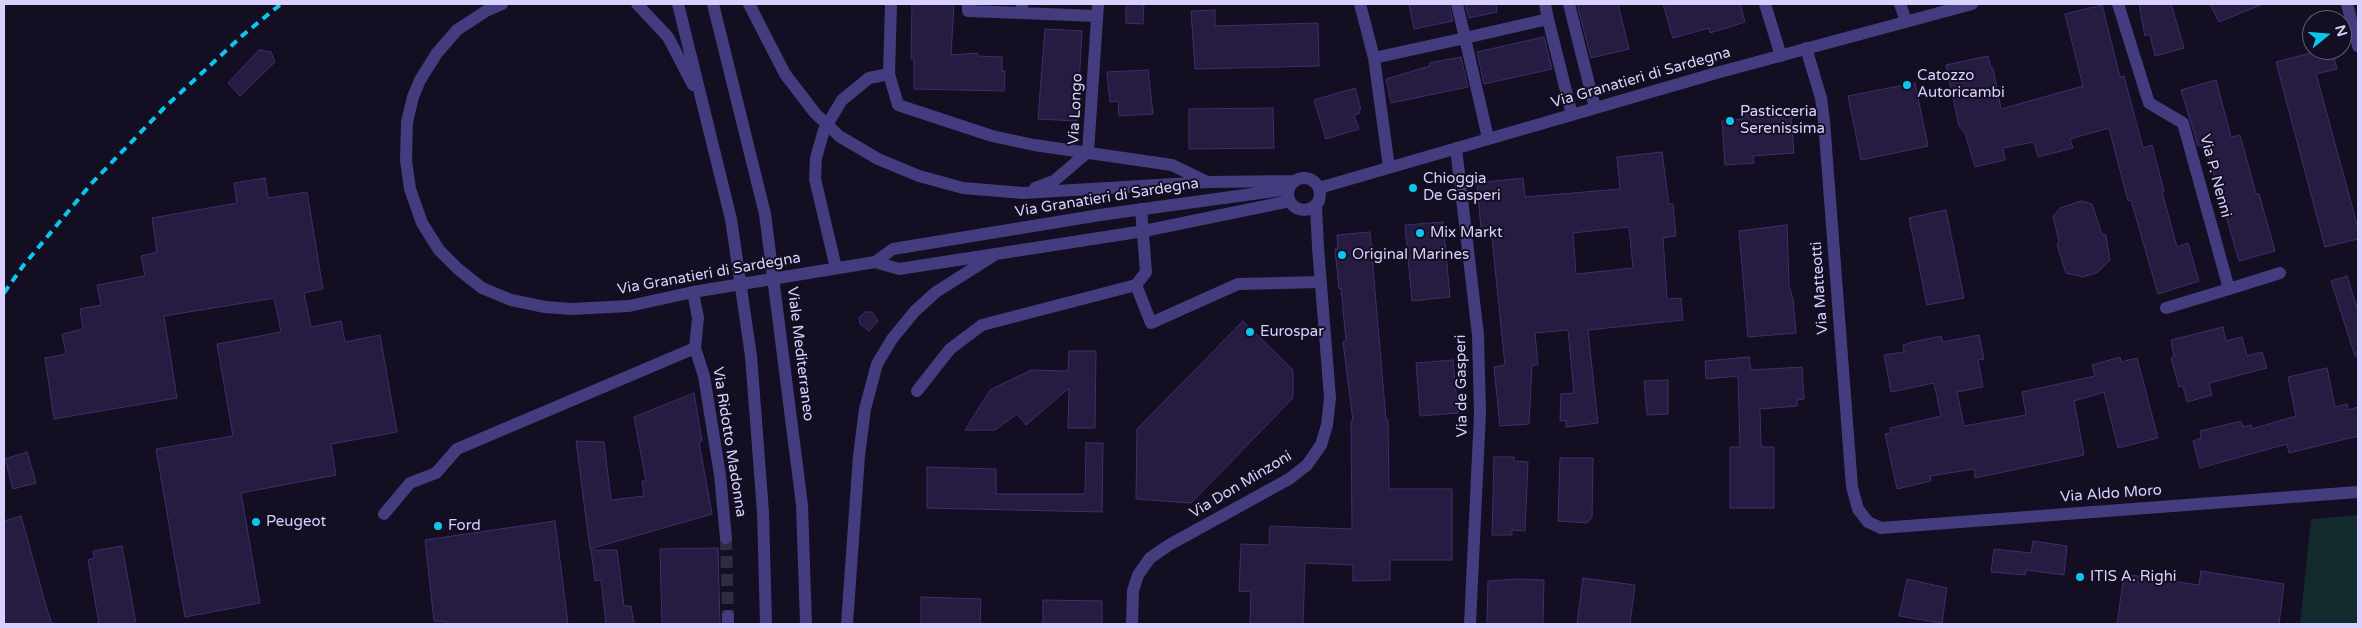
<!DOCTYPE html>
<html>
<head>
<meta charset="utf-8">
<style>
	body { margin:0 }
	#map { position:relative; width:2362px; height:628px; overflow:hidden; background:#130e21; font-family:"Varela Round",sans-serif }
	canvas { display:block }
	.frame { position:absolute; inset:0; border:5px solid #d9d1fd; pointer-events:none }
	.north { position:absolute; left:2302px; top:10px; width:50px; height:50px; box-sizing:border-box; background:#130e21; border:1px solid #625c79; border-radius:50%; rotate:73deg; font-size:14px; font-weight:700; line-height:20px; text-align:center; color:#d9d1fd }
	.north::after { content:''; display:block; margin:auto; width:18px; height:22px; background:#0cc6ed; clip-path:polygon(50% 0,100% 100%,50% 72%,0 100%) }
</style>
</head>
<body>
<div id="map">
<canvas width="2362" height="628"></canvas>
<div class="frame"></div>
<div class="north">N</div>
</div>
<script>
const context = document.querySelector('canvas').getContext('2d');
context.lineJoin = 'round';
function fill(path, color) { context.fillStyle = color; context.fill(path, 'evenodd'); }
const poly = rows => new Path2D(rows.map(r => 'M' + r).join(''));
function stroke(path, color, width, dash) { context.strokeStyle = color; context.lineWidth = width; context.lineCap = dash ? 'butt' : 'round'; context.setLineDash(dash || []); context.stroke(path); }
function label(font, color, halo, rows, align = 'center') {
  context.font = font + ' "Varela Round",sans-serif'; context.lineWidth = 4; context.setLineDash([]); context.textBaseline = 'middle'; context.strokeStyle = halo; context.fillStyle = color; for (const [text, x, y, turn = 0] of rows) {
    context.save(); context.translate(x, y); context.rotate((+turn || 0) * Math.PI / 180); context.textAlign = isNaN(turn) ? turn : align; if (halo) context.strokeText(text, 0, 0); context.fillText(text, 0, 0); context.restore();
  }
}
fill(poly([
	[2358,515,2358,624,2300,624,2311,519]
]), '#122a2b');
const building = poly([
	[912,4,954,4,951,55,977,53,978,56,1002,57,1002,71,1005,71,1004,91,914,89,914,59,911,59,912,4],
	[1126,4,1144,4,1143,24,1126,23,1126,4],
	[1409,4,1449,4,1453,21,1414,29,1409,4],
	[1465,4,1496,4,1497,12,1469,18,1465,4],
	[1577,4,1618,4,1629,49,1591,58,1577,4],
	[1663,4,1740,4,1745,22,1710,33,1709,28,1673,38,1663,4],
	[2139,4,2171,4,2184,48,2155,56,2150,34,2145,36,2139,4],
	[2210,4,2263,4,2219,22,2210,4],
	[2102,5,2120,77,2124,76,2143,148,2152,145,2164,191,2162,192,2177,247,2188,243,2199,281,2158,294,2131,200,2128,201,2109,128,2070,139,2073,148,2038,157,2034,142,2003,148,2005,160,1975,167,1965,133,1959,126,1946,65,1988,56,1991,68,1993,68,2001,109,2083,86,2065,14,2102,5],
	[1215,10,1215,26,1318,23,1319,66,1195,69,1191,11,1215,10],
	[1045,29,1082,31,1077,121,1038,119,1045,29],
	[1544,37,1552,69,1484,84,1477,52,1544,37],
	[259,50,271,52,275,62,240,96,228,83,259,50],
	[2322,50,2332,50,2337,69,2316,74,2358,228,2358,239,2325,247,2276,62,2322,50],
	[1461,57,1468,87,1391,103,1386,79,1430,66,1429,63,1461,57],
	[1148,70,1153,114,1119,116,1118,101,1110,102,1107,72,1148,70],
	[2216,80,2231,137,2240,135,2256,194,2259,194,2275,251,2239,261,2205,144,2198,146,2181,90,2216,80],
	[1915,83,1928,146,1861,160,1848,96,1915,83],
	[1355,88,1361,109,1359,109,1360,113,1354,115,1359,129,1326,139,1314,100,1355,88],
	[1273,108,1274,148,1189,149,1189,109,1273,108],
	[1772,113,1772,118,1791,116,1794,153,1753,156,1754,163,1725,165,1722,121,1743,119,1743,115,1772,113],
	[1662,152,1669,204,1673,204,1676,236,1663,238,1667,299,1681,298,1683,320,1588,330,1598,423,1566,427,1566,420,1560,421,1561,394,1574,393,1568,330,1535,333,1538,365,1532,365,1529,424,1500,426,1494,367,1505,365,1491,228,1481,229,1477,183,1523,178,1525,197,1620,189,1617,157,1662,152],
	[1629,227,1633,268,1576,274,1573,233,1629,227],
	[265,178,268,198,307,192,323,289,304,293,311,327,341,321,345,342,380,335,397,432,331,444,336,475,241,493,260,603,185,617,156,449,233,436,217,344,281,332,274,298,164,316,177,398,54,419,45,358,66,354,62,334,83,329,80,309,101,305,97,285,145,276,141,256,157,252,152,218,237,203,234,183,265,178],
	[2081,201,2092,204,2102,234,2106,235,2110,260,2098,272,2083,277,2066,273,2057,245,2059,241,2053,217,2060,208,2081,201],
	[1946,210,1964,298,1927,305,1909,218,1946,210],
	[1443,222,1450,297,1412,301,1405,225,1443,222],
	[1787,225,1789,286,1793,299,1796,333,1748,337,1739,231,1787,225],
	[1370,232,1386,420,1388,420,1389,489,1452,489,1452,560,1390,560,1390,580,1353,581,1353,565,1305,563,1303,624,1250,624,1251,592,1239,591,1241,544,1269,545,1270,526,1352,529,1351,421,1353,421,1343,342,1346,341,1341,288,1339,289,1335,249,1338,249,1337,235,1370,232],
	[2347,276,2358,311,2358,356,2355,356,2331,281,2347,276],
	[865,312,872,312,878,321,869,331,860,324,859,318,865,312],
	[1243,321,1293,370,1293,398,1191,503,1136,499,1137,429,1243,321],
	[2223,327,2226,341,2242,337,2247,356,2262,352,2267,368,2209,383,2212,395,2187,402,2183,386,2179,387,2171,358,2174,357,2171,340,2223,327],
	[1979,335,1984,359,1978,360,1983,387,1957,392,1964,426,2026,415,2022,392,2095,376,2092,365,2120,357,2121,362,2137,358,2158,438,2118,448,2104,392,2074,401,2084,455,1975,478,1974,469,1930,476,1931,481,1897,489,1885,434,1891,433,1890,428,1941,416,1934,383,1891,392,1884,355,1904,352,1903,345,1913,342,1941,336,1943,342,1979,335],
	[1069,351,1096,351,1095,428,1068,428,1069,388,1026,425,1017,414,995,430,965,430,990,390,1031,370,1068,371,1069,351],
	[1749,357,1751,370,1802,367,1804,399,1797,400,1797,406,1760,409,1761,447,1774,447,1774,508,1730,508,1730,447,1740,447,1738,376,1706,379,1705,361,1749,357],
	[1453,360,1458,413,1420,416,1416,363,1453,360],
	[2327,368,2335,407,2347,404,2348,410,2358,407,2358,436,2289,453,2287,444,2200,468,2193,441,2201,438,2200,431,2241,421,2243,427,2251,425,2252,429,2296,416,2288,377,2327,368],
	[1668,380,1668,414,1647,415,1644,381,1668,380],
	[694,393,702,441,699,442,712,514,590,549,576,441,604,442,611,500,644,496,642,481,646,481,634,417,694,393],
	[1086,443,1103,443,1102,512,927,508,927,467,996,469,996,494,1085,494,1086,443],
	[27,452,36,483,13,489,5,459,27,452],
	[1494,457,1514,457,1514,461,1528,462,1525,531,1512,530,1512,535,1492,535,1494,457],
	[1560,458,1593,458,1592,517,1587,523,1558,521,1560,458],
	[21,516,46,606,52,624,4,624,4,521,21,516],
	[555,521,568,624,447,624,447,622,434,621,425,540,555,521],
	[2033,541,2067,546,2064,575,2026,570,2025,575,1991,572,1994,549,2031,553,2033,541],
	[122,546,136,624,99,624,88,560,94,558,93,551,122,546],
	[718,548,720,624,662,624,660,549,718,548],
	[591,550,617,550,624,606,631,606,634,624,606,624,601,580,595,581,591,550],
	[2201,571,2284,584,2279,624,2117,624,2124,574,2199,585,2201,571],
	[1583,578,1635,585,1630,624,1577,624,1583,578],
	[1517,579,1544,580,1543,624,1487,624,1488,581,1517,579],
	[1907,579,1947,588,1942,623,1899,616,1907,579],
	[921,597,981,599,980,624,921,624,921,597],
	[1043,600,1102,601,1102,624,1043,624,1043,600]
]);
fill(building, '#261b41');
stroke(building, '#3f2f6c', 1);
stroke(poly([
	[726,538,728,616]
]), '#312b42', 12, [12, 6]);
stroke(poly([
	[502,4,486,11,457,30,437,53,420,80,413,97,407,122,406,160,410,189,422,223,439,250,458,269,482,288,511,300,545,307,572,309,629,306,693,292,875,262,899,269,1144,231,1290,201],
	[637,4,668,37,693,85],
	[678,4,731,219,751,356,763,512,766,624],
	[713,4,765,214,802,505,806,624],
	[749,4,785,74,815,113,839,136,878,159,919,176,963,188,1023,193,1208,182,1294,181],
	[891,4,889,74,898,105,992,136,1034,145,1172,165,1207,182],
	[968,4,968,11,1021,13],
	[1022,4,1021,13,1097,16],
	[1360,4,1374,58],
	[1457,4,1465,38,1548,19,1572,115],
	[1545,4,1548,19],
	[1569,4,1595,108],
	[1765,4,1781,56],
	[1900,4,1906,21],
	[2118,4,2149,103,2183,123,2229,289,2166,308],
	[2347,4,2358,46],
	[1806,48,1821,98,1824,121,1852,487,1858,509,1868,522,1881,528,2358,492],
	[1456,148,1478,335,1480,413,1470,624],
	[1088,152,1098,4],
	[1389,167,1374,58,1465,38,1488,138],
	'1288 194a16 16 0 1 1 32 0a16 16 0 1 1-32 0Z',
	[1035,188,1054,181,1088,152],
	[1319,188,1720,72,1972,4],
	[875,262,893,249,1100,215,1289,189],
	[836,268,815,179,816,158,824,130,842,100,869,78,889,74],
	[1136,285,1151,323,1238,284,1321,282],
	[2229,289,2280,273],
	[693,292,698,318,695,348,704,376,720,475,726,538],
	[917,391,950,349,982,325,1136,285,1146,272,1141,209],
	[384,514,410,483,436,473,457,449,695,348],
	[728,616,728,624],
	[847,624,859,456,865,409,877,364,892,339,915,311,936,292,993,256],
	[1132,624,1133,591,1138,575,1150,558,1169,545,1289,479,1307,465,1321,445,1327,425,1330,398,1318,247,1316,206,1319,201]
]), '#433c7e', 12);
stroke(poly([
	[4,293,23,266,91,184,165,107,243,35,281,4]
]), '#0cc6ed', 4, [8, 6]);
for (const [x, y, r, color] of [
	[1907,85,5,"#0cc6ed"],
	[1730,121,5,"#0cc6ed"],
	[1413,188,5,"#0cc6ed"],
	[1420,233,5,"#0cc6ed"],
	[1342,255,5,"#0cc6ed"],
	[1250,332,5,"#0cc6ed"],
	[256,522,5,"#0cc6ed"],
	[438,526,5,"#0cc6ed"],
	[2080,577,5,"#0cc6ed"]
]) { const dot = new Path2D(); dot.arc(x, y, r, 0, 2 * Math.PI); context.fillStyle = color; context.fill(dot); stroke(dot, '#130e21', 2); }
label('15px', '#d9d1fd', '#130e21', [
	["Catozzo",1917,76],
	["Autoricambi",1917,93],
	["Pasticceria",1740,112],
	["Serenissima",1740,129],
	["Chioggia",1423,179],
	["De Gasperi",1423,196],
	["Mix Markt",1430,233],
	["Original Marines",1352,255],
	["Eurospar",1260,332],
	["Peugeot",266,522],
	["Ford",448,526],
	["ITIS A. Righi",2090,577]
], 'left');
label('15px', '#d9d1fd', '#130e21', [
	["Via Granatieri di Sardegna",1641,78,-16],
	["Via Longo",1076,109,-87],
	["Via P. Nenni",2215,176,75],
	["Via Granatieri di Sardegna",1107,198,-9],
	["Via Granatieri di Sardegna",709,274,-10],
	["Via Matteotti",1820,288,-94],
	["Viale Mediterraneo",800,354,83],
	["Via de Gasperi",1462,386,-91],
	["Via Ridotto Madonna",729,442,81],
	["Via Don Minzoni",1241,485,-31],
	["Via Aldo Moro",2111,494,-4]
]);
</script>
</body>
</html>
